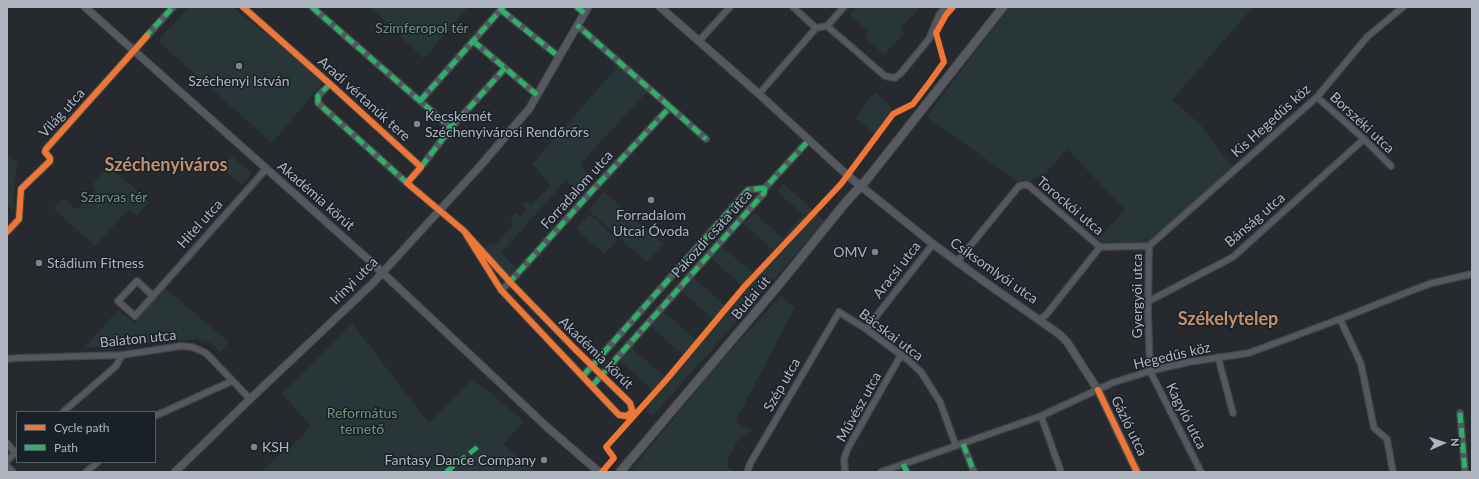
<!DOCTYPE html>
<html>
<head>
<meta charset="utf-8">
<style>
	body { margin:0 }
	#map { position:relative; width:1479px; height:479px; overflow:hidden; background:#262a2f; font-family:Lato,sans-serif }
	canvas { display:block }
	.frame { position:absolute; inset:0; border:8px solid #afb6c1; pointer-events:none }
	.legend { position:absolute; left:16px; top:411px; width:140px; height:52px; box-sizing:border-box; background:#1a2028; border:1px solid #565c65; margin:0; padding:5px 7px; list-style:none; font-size:12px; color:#afb6c1 }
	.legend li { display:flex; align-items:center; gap:8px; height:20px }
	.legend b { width:20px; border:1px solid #565c65 }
	.north { position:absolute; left:1423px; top:423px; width:40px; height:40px; -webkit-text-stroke:3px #1a2028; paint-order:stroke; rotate:87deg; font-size:11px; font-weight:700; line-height:16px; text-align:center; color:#afb6c1 }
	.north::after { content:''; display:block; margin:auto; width:14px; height:18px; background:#afb6c1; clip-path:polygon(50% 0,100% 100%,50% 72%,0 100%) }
</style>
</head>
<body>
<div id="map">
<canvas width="1479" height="479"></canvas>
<div class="frame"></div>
<ul class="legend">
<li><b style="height:5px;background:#f07635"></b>Cycle path</li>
<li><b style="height:5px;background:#2db169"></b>Path</li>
</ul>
<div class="north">N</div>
</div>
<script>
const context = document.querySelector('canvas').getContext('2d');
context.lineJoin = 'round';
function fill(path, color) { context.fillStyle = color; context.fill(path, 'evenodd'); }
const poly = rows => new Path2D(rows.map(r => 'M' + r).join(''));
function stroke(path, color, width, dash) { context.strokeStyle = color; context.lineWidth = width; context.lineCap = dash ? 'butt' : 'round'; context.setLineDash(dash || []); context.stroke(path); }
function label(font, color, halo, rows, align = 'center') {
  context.font = font + ' Lato,sans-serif'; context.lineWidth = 3; context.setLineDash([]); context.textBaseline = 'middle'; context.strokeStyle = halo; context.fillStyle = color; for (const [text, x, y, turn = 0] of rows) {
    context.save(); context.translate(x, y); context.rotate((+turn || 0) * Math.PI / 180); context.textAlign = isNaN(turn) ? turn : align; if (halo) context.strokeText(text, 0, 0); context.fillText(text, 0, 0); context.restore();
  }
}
fill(poly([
	[188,7,233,7,324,81,272,143,158,41],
	[370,7,468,7,424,59],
	[857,7,920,7,900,29,904,33,884,55,865,37,869,32,850,15],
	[1010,7,1253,7,1172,100,1199,123,1232,167,1147,244,1104,244,1098,239,1125,210,1067,149,1047,172,1028,182,1024,180,1017,181,927,117,975,51],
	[618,66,647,92,579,165,593,178,580,192,566,180,501,253,518,269,510,278,483,250,491,242,495,245,514,224,510,219,516,213,521,216,527,209,522,205,526,201,531,205,551,185,532,164],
	[875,92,890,106,891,111,875,134,855,118],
	[7,153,17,162,13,210,7,204],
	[232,156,252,174,242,185,222,168],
	[109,166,149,202,137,216,129,209,95,246,53,208,64,198,77,210,96,189,92,185],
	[784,184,825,221,653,416,640,404,652,390,620,361,632,348,665,377,684,356,651,327,664,312,696,340,714,320,682,292,694,278,725,306,742,286,712,258,722,247,753,273,773,250,744,224,754,213,783,238,803,215,777,191],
	[604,192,663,244,647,262,588,210],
	[589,214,617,240,604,254,576,229],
	[165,288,229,342,220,352,211,343,198,339,84,348,118,310,134,323],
	[781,296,795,307,735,422,752,430,743,436,736,443,728,459,728,468,736,472,634,472,632,469,718,364],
	[352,323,429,423,473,379,524,421,504,444,536,472,263,472,263,469,283,452,285,454,311,426,282,394]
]), '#283637');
const minor = poly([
	[243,7,330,84,421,167,407,183,464,231,510,282,574,348,630,403,632,410,630,414,626,416,619,415,501,290,464,231],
	[312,7,451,128],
	[577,7,584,13],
	[793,7,816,28,827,26,885,76,895,78,901,73,929,39,939,15,946,7],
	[501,10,558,56],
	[827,26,844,7],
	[473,41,537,95],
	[699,41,730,7],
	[330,84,318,96,318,103,407,183],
	[759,94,816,28],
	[1317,97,1364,139,1391,166],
	[420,101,503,7],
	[670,107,706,139],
	[421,167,451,128,505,68],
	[7,232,19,219,21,189,50,161,50,158,45,152,46,149,173,7],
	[1149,246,1317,97,1367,37,1403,7],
	[1149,246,1148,313,1150,371,1201,472],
	[957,262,1019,186,1023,185,1028,185,1100,247,1149,246],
	[501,290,510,282,590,193,670,107,577,25],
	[153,296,137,281,118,301,135,316,153,296,266,169],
	[1149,301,1233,257,1364,139],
	[1040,319,1046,315,1100,247],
	[1340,319,1361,364,1374,428,1387,439,1393,472],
	[866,329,933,244],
	[1218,357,1233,413],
	[7,359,19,358,122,355,181,346,192,347,206,353,250,399],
	[583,376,748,190,765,188],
	[592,386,764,193,765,188,809,140],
	[63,412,116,366,122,355],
	[1460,413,1465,472],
	[155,416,232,381],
	[1041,416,1061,472],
	[7,443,15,453],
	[963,444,974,472],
	[7,461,17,451],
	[903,464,907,472],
	[7,466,13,472],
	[86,472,98,462],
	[747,472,751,462,839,312,866,329,908,360,921,372,940,402,956,446],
	[845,472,844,459,848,448,901,355],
	[881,472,1041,416,1112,383,1150,371,1189,362,1249,353,1340,319,1408,292,1432,283,1472,274]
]);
const tertiary = poly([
	[85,7,370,261,547,427,599,472],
	[660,7,759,94,847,175,933,244,982,280,1059,334,1067,342,1098,390,1137,472],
	[175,472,249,400,373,283,481,165,529,109,588,7]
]);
const primary = poly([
	[620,472,777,287,846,202,868,178,1003,7]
]);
stroke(minor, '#43464a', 8);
stroke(tertiary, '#43464a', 9);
stroke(primary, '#43464c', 10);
stroke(minor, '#55585e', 5.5);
stroke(tertiary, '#55585e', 7);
stroke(primary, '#575b60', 8);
stroke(poly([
	[312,7,451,128],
	[577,7,584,13],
	[501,10,558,56],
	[144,38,173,7],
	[473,41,537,95],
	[330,84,318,96,318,103,407,183],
	[420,101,503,7],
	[670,107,706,139],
	[421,167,451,128,505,68],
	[508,284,590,193,670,107,577,25],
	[583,376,748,190,765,188],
	[592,386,764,193,765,188,809,140],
	[1460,413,1465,472],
	[963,444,974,472],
	[903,464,907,472],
	[446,472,480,445]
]), '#2db169', 5, [10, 5]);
stroke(poly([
	[243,7,330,84,421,167,407,183,464,231,510,282,574,348,630,403,632,410,630,414,626,416,619,415,501,290,464,231],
	[7,232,19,219,21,189,50,161,50,158,45,152,46,149,147,36],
	[1098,390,1137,472],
	[602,472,614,458,606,447,667,379,744,287,841,184,893,114,913,104,929,83,944,62,936,33,946,15,953,7]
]), '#f07635', 6);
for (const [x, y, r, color] of [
	[239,66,4,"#7f858e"],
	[417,124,4,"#7f858e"],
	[651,200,4,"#7f858e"],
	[875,252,4,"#7f858e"],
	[39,263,4,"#7f858e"],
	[254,447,4,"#7f858e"],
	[544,460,4,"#7f858e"]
]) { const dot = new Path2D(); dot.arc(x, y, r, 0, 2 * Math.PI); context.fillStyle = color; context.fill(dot); stroke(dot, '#1a2028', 1.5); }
label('14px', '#719479', '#1a2028', [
	["Szimferopol tér",422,28],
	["Szarvas tér",114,197],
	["Református",362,413],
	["temető",362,429]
]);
label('14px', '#afb6c1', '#1a2028', [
	["Széchenyi István",239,81,"center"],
	["Kecskemét",425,116],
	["Széchenyivárosi Rendőrőrs",425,132],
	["Forradalom",651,215,"center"],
	["Utcai Óvoda",651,231,"center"],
	["OMV",867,252,"right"],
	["Stádium Fitness",47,263],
	["KSH",262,447],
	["Fantasy Dance Company",536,460,"right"]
], 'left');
label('14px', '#afb6c1', '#1a2028', [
	["Aradi vértanúk tere",364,99,42],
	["Világ utca",62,113,-48],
	["Kis Hegedűs köz",1271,121,-42],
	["Borszéki utca",1362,123,43],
	["Forradalom utca",577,190,-48],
	["Akadémia körút",316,196,41],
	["Torockói utca",1070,206,40],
	["Bánság utca",1255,220,-41],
	["Hitel utca",200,224,-48],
	["Pákozdi csata utca",712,234,-48],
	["Aracsi utca",897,270,-52],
	["Csíksomlyói utca",994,271,35],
	["Irinyi utca",354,281,-45],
	["Gyergyói utca",1137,296,-90],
	["Budai út",751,298,-50],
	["Bácskai utca",891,335,37],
	["Balaton utca",138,339,-6],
	["Akadémia körút",596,353,44],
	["Hegedűs köz",1172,356,-13],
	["Szép utca",782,385,-60],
	["Művész utca",859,407,-61],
	["Kagyló utca",1186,416,63],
	["Gázló utca",1129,426,64]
]);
label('bold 18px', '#c49067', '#1a2028', [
	["Széchenyiváros",166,165],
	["Székelytelep",1228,319]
]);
</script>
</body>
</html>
